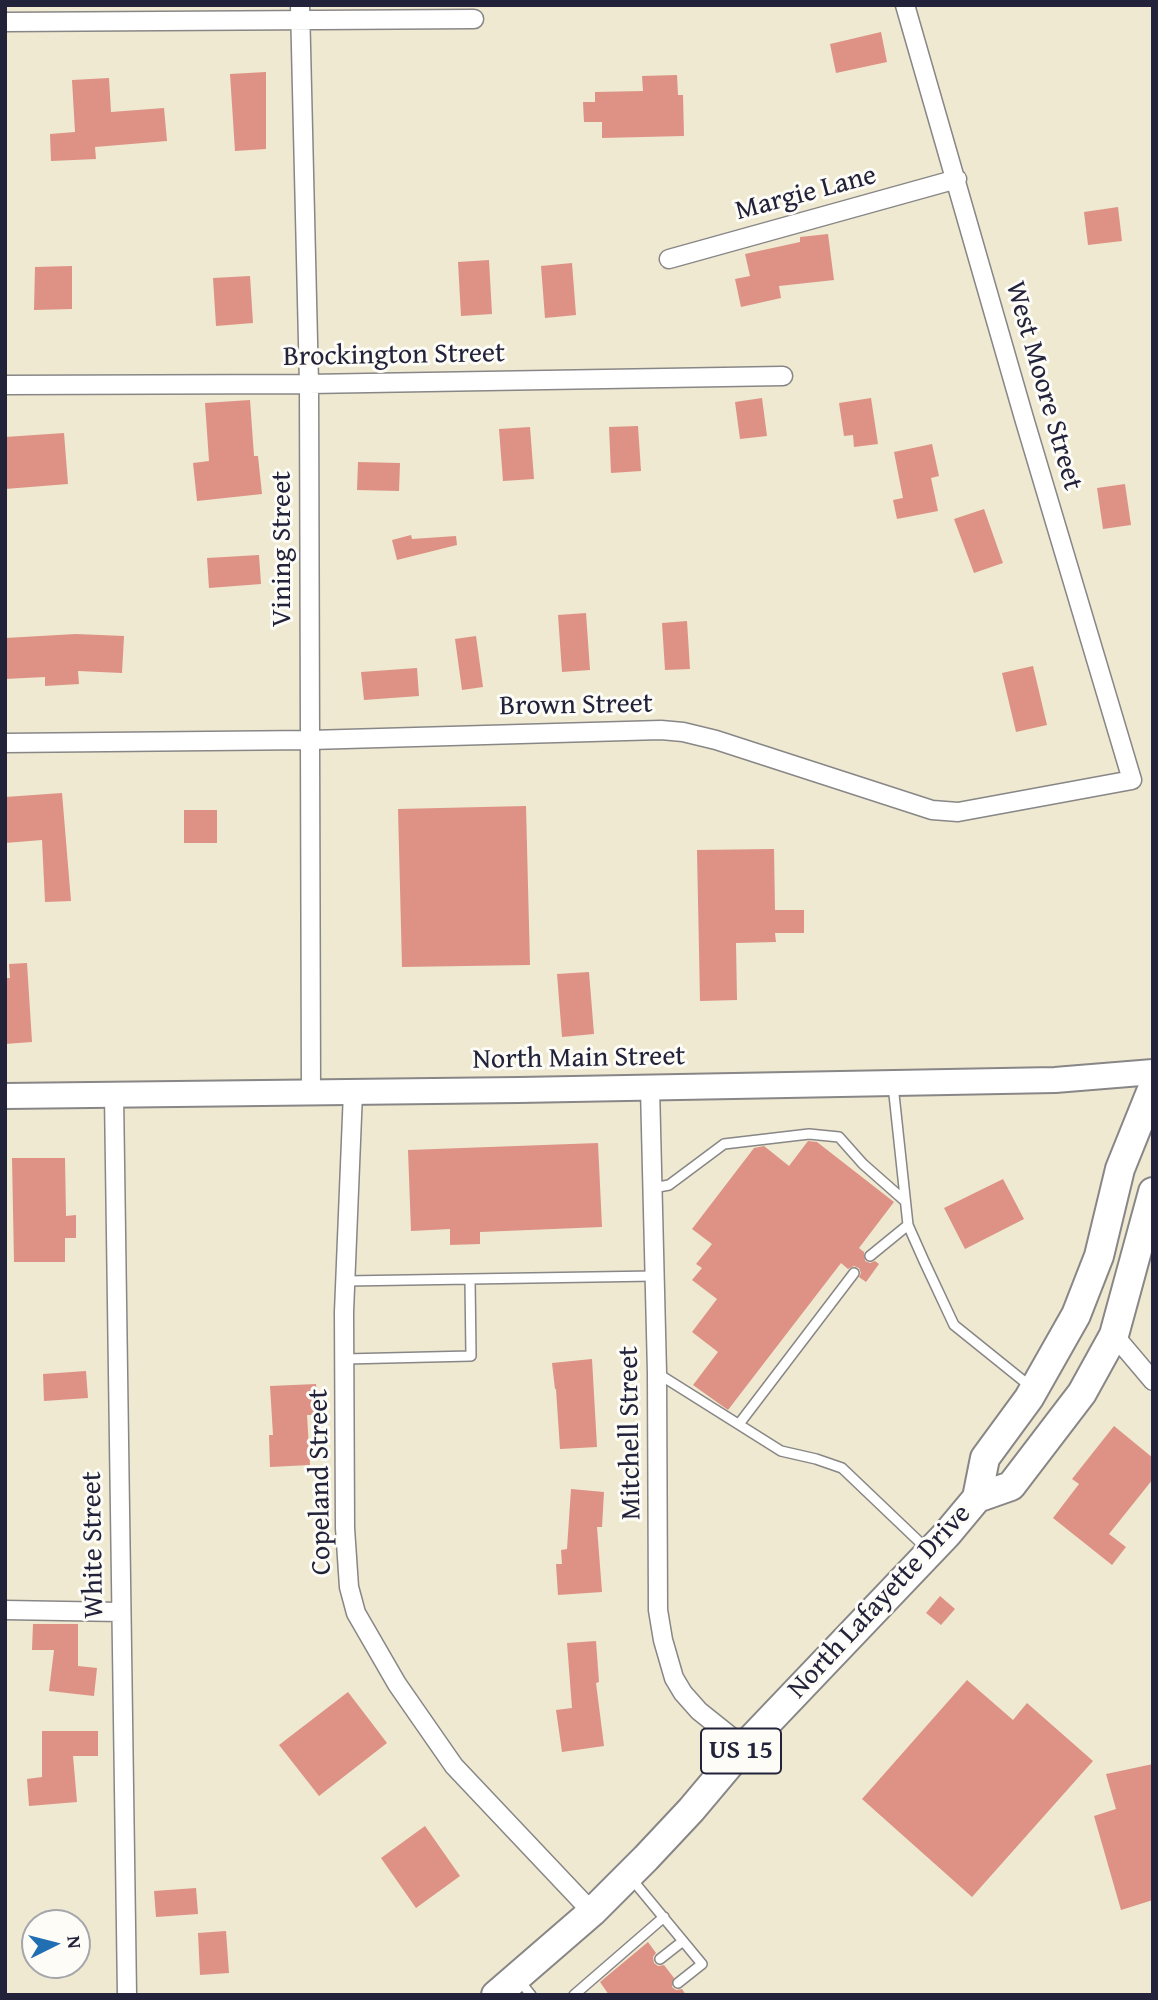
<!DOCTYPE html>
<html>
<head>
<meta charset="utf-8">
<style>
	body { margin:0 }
	#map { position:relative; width:1158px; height:2000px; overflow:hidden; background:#eee9d0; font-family:"Gentium Book Plus",serif }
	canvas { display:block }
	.frame { position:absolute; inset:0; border:7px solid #22223b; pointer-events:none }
	.north { position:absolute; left:21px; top:1909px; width:70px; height:70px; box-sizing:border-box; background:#fdfcf7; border:2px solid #a5a5ac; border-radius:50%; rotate:84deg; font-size:19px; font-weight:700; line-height:28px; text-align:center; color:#22223b }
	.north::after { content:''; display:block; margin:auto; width:24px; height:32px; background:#1f6fb2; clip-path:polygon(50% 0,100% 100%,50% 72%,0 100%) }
</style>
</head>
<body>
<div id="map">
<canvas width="1158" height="2000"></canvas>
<div class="frame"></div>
<div class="north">N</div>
</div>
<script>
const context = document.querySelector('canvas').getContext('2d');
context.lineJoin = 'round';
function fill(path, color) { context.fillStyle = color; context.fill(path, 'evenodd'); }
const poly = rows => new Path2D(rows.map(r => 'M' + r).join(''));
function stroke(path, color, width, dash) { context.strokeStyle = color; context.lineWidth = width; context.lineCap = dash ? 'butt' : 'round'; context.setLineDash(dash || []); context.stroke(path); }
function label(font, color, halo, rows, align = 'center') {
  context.font = font + ' "Gentium Book Plus",serif'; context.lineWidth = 6; context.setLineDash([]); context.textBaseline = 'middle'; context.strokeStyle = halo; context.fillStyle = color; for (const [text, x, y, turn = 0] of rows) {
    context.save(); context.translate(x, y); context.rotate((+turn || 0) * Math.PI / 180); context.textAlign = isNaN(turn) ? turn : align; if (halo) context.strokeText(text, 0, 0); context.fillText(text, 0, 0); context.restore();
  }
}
fill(poly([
	[881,32,887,62,836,73,830,44],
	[266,72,266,149,235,151,230,74],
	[677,75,678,95,683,95,684,136,602,138,602,122,584,122,583,102,595,102,595,92,643,91,642,76],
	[109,78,111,112,164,108,167,141,95,147,96,159,51,161,50,134,75,132,72,80],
	[1118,207,1122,241,1088,245,1084,212],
	[828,234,834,280,779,286,781,298,741,307,735,279,750,276,745,254,800,242,800,237],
	[489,260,492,314,461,316,458,262],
	[572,263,576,315,545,318,541,266],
	[72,266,72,309,34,310,35,267],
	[250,276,253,323,216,326,213,278],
	[762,398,767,436,740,439,735,402],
	[871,398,878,444,854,447,853,435,844,436,839,403],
	[250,400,254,456,258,456,262,494,197,501,193,463,209,461,205,403],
	[638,426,641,471,611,473,609,427],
	[530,427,534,479,503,481,499,429],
	[64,433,68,484,5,489,5,437],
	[932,444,939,476,931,478,938,511,897,519,893,500,903,498,894,452],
	[358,462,400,463,399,491,357,490],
	[1125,484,1131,525,1103,529,1097,488],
	[984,509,1003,563,974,573,954,519],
	[411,535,412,539,456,536,457,545,397,560,392,540],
	[259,555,261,584,209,588,207,558],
	[586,613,590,670,562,672,558,615],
	[687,621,690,669,665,670,662,623],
	[76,634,124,636,122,673,78,671,79,684,45,686,45,677,5,679,5,638],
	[476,636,483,687,462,690,455,639],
	[1033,666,1047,725,1016,732,1002,673],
	[417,668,419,696,364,700,361,672],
	[62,793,71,901,45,902,42,840,5,843,5,797],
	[526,806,530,965,402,967,398,809],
	[184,810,217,810,217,843,184,843],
	[774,849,775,910,804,910,804,933,775,933,776,942,736,943,737,1000,700,1001,697,850],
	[27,963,32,1042,5,1044,5,978,10,978,9,964],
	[589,972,594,1034,562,1037,557,974],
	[808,1141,817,1142,894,1202,859,1248,864,1252,865,1261,870,1263,875,1261,879,1264,866,1282,859,1277,861,1273,859,1268,854,1266,848,1269,841,1263,728,1410,693,1385,718,1352,692,1332,717,1299,692,1280,702,1268,696,1264,712,1244,692,1229,754,1148,764,1146,789,1166],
	[598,1143,602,1227,480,1232,480,1244,450,1245,450,1229,411,1231,408,1150],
	[12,1158,65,1158,66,1216,76,1215,76,1238,65,1238,65,1262,14,1262],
	[1003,1179,1024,1219,965,1249,944,1208],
	[592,1359,597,1447,560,1449,556,1389,555,1389,552,1363],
	[86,1371,88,1398,44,1401,43,1374],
	[316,1384,318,1415,307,1415,310,1465,270,1467,269,1435,273,1435,270,1386],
	[1114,1426,1153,1458,1153,1479,1109,1534,1126,1547,1112,1565,1053,1518,1079,1484,1072,1479],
	[571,1489,604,1492,602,1527,597,1527,602,1592,558,1595,556,1564,562,1564,561,1550,567,1549],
	[940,1596,955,1609,941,1625,926,1613],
	[33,1624,78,1624,78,1666,97,1668,94,1696,49,1691,54,1650,32,1650],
	[596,1641,599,1682,596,1683,604,1746,562,1752,556,1710,572,1708,567,1643],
	[967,1680,1013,1720,1027,1703,1093,1761,972,1897,862,1799],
	[348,1692,387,1743,319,1796,279,1745],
	[42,1731,98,1731,98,1756,73,1756,77,1802,29,1806,27,1779,42,1777],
	[1153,1764,1153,1900,1121,1910,1094,1816,1116,1809,1106,1774],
	[425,1826,460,1876,416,1908,381,1858],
	[196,1888,198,1914,156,1917,154,1891],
	[226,1931,229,1973,200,1975,198,1933],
	[648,1942,656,1953,653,1957,654,1963,658,1966,664,1965,674,1978,672,1987,676,1990,682,1989,686,1995,609,1995,600,1982]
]), '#dd9285');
const service = poly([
	[893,1085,908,1225,924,1261,954,1325,1031,1387],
	[653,1188,669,1185,724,1144,809,1134,839,1137,863,1164,905,1201],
	[870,1256,908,1225],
	[346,1281,655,1276],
	[345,1359,471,1356,470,1279],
	[657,1373,781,1451,816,1459,842,1468,929,1551],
	[739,1424,854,1273],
	[630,1877,702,1964,678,1983],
	[660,1959,683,1941],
	[519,1980,531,1995],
	[574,1995,664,1917]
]);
const minor = poly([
	[300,5,309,384,311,1093],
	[5,22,474,19],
	[669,259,957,179],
	[5,385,309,384,783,376],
	[5,743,310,740,661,730,683,732,716,740,932,810,958,812,1132,780,1024,418,905,5],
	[650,1088,657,1373,658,1610,663,1640,674,1678,683,1693,699,1711,744,1747],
	[353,1092,344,1312,345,1528,349,1587,356,1613,397,1684,454,1766,592,1912],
	[114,1095,127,1995],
	[1114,1335,1153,1381],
	[5,1610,121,1612]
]);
const secondary = poly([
	[5,1096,519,1090,1055,1080,1153,1072]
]);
const primary = poly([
	[977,1498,985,1458,1029,1398,1076,1315,1099,1256,1120,1169,1153,1087],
	[496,1995,592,1912,646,1858,691,1810,744,1747,947,1534,977,1498,1011,1486,1082,1393,1114,1335,1153,1192]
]);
stroke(service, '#888686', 12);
stroke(minor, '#888686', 21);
stroke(secondary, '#888686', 28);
stroke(primary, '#888686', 32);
stroke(service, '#fff', 9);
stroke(minor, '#fff', 18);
stroke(secondary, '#fff', 24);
stroke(primary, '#fff', 28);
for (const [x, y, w] of [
	[741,1751,80]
]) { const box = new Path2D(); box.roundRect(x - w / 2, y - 22.5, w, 45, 5); context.fillStyle = '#fdfcf7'; context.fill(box); stroke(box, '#22223b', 2); }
label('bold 26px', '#22223b', null, [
	["US 15",741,1751]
]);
label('28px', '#22223b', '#fdfcf7', [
	["Margie Lane",806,194,-15],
	["Brockington Street",394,356,-1],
	["West Moore Street",1043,386,74],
	["Vining Street",283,549,-90],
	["Brown Street",576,706,-1],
	["North Main Street",579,1059,-1],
	["Mitchell Street",631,1433,-91],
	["Copeland Street",321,1482,-91],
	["White Street",94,1545,-91],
	["North Lafayette Drive",880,1602,-47]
]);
</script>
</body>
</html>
